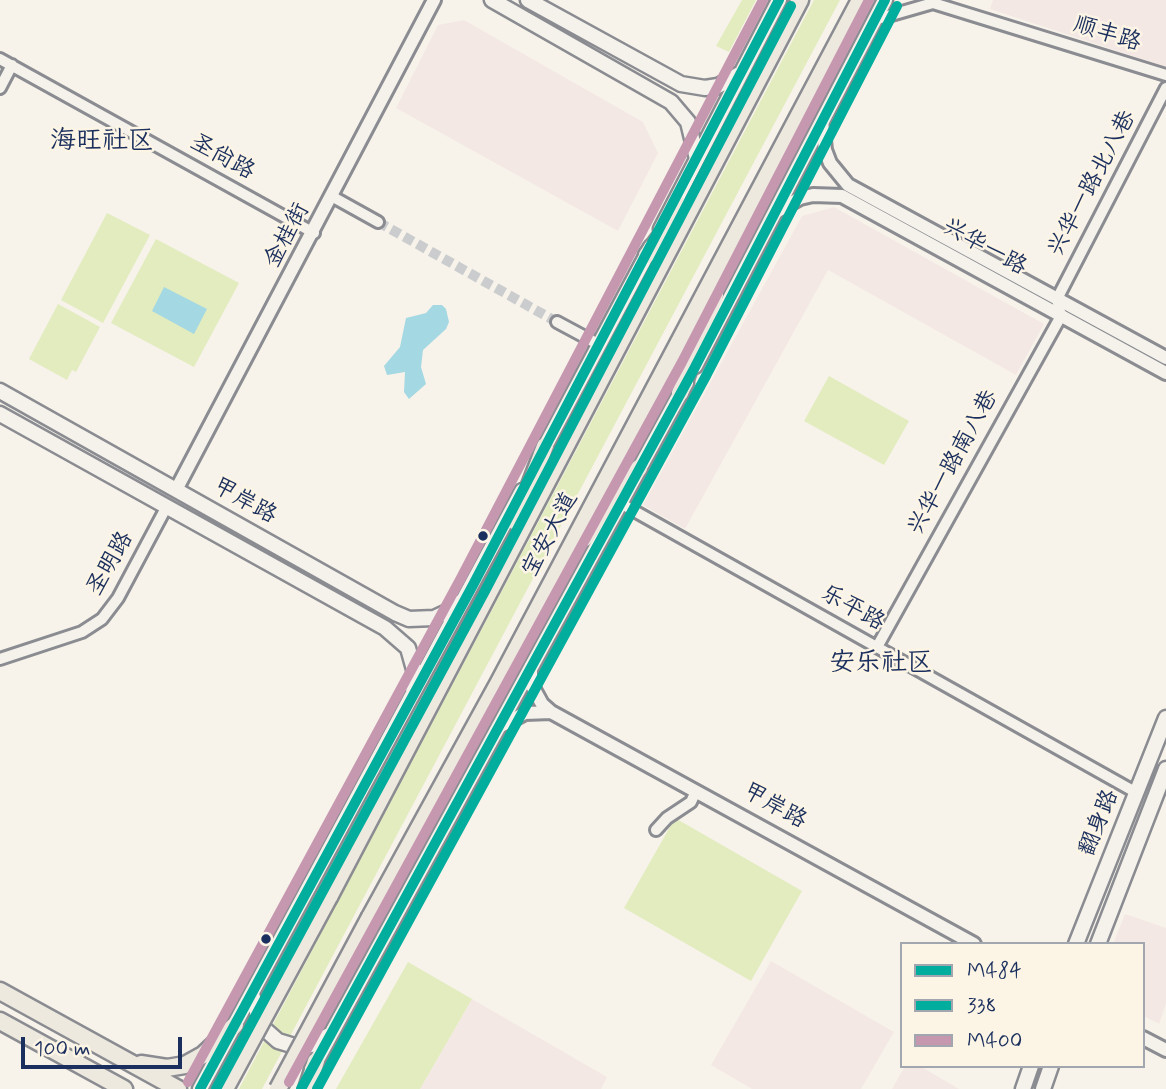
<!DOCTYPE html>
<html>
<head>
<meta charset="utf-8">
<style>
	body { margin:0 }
	#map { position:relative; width:1166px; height:1089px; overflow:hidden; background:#f7f3ea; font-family:Mynerve,sans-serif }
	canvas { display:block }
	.legend { position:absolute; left:900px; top:942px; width:245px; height:126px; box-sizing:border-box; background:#fcf5e5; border:2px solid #a2a6af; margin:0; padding:9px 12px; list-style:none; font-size:21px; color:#1b2f5e }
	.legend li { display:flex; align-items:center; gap:14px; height:35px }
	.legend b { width:35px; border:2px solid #a2a6af }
	.scale { position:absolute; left:21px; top:1037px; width:161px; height:32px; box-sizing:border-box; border:4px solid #1b2f5e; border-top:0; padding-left:9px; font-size:21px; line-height:24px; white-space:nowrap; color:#1b2f5e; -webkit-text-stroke:5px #fcf5e5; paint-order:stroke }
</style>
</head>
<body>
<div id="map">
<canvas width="1166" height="1089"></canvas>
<ul class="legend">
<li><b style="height:9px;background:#01ad9c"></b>M484</li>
<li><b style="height:9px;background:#01ad9c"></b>338</li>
<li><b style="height:9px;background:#c698b0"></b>M400</li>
</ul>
<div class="scale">100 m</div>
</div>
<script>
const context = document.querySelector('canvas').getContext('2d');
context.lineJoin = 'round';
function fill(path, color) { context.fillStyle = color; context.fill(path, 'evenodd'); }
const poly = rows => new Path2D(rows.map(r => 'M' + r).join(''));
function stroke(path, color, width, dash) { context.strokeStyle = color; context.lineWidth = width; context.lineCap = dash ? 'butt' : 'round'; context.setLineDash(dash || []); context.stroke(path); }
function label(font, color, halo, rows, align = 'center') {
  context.font = font + ' Mynerve,"LXGW WenKai TC",sans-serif'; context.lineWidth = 5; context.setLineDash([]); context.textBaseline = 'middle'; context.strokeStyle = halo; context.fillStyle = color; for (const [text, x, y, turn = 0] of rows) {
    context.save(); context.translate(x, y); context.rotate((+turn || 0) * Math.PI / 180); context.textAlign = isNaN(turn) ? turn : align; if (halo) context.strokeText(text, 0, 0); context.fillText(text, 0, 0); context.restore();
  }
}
fill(poly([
	[993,0,1166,0,1166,67,990,9],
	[464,20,643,122,658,153,618,231,396,108,438,25],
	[834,207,1044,324,1016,375,828,270,685,529,643,505,802,216],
	[1125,914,1166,928,1166,1004,1159,1024,1143,1016,1143,944,1113,944],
	[771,961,894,1032,861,1089,752,1089,711,1065],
	[472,999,607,1077,601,1089,420,1089],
	[905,1066,920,1066,959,1089,892,1089]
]), '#f4e8e5');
fill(poly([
	[742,0,756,0,729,52,716,46],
	[814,0,840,0,262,1089,239,1089],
	[107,213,150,235,103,323,61,300],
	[156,239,239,283,194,367,111,323],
	[58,304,100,327,76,372,72,370,67,380,29,359],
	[829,376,909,421,884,465,804,421],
	[675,818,802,891,751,981,624,908],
	[408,962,472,999,420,1089,336,1089]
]), '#e2ecbf');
fill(poly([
	[164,287,207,309,194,334,152,311],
	[433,305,442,305,446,309,449,322,446,329,423,350,421,367,426,384,409,399,404,392,405,372,387,375,384,366,400,347,406,318,426,313]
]), '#a4d8e3');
stroke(poly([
	[378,222,557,322]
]), '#cbccce', 10, [10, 5]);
const minor = poly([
	[874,20,933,3,1166,75],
	[0,59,314,233],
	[0,88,12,65],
	[333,197,378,222],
	[557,322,598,344],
	[620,503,1137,793],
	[877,647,1061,316,1057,299,1166,88],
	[0,659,82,632,102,619,118,598,167,506],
	[656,830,667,818,691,802,696,791]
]);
const tertiary = poly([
	[822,121,825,150,830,163,848,185,1166,358],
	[776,212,800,198,813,195,842,196,1166,373],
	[176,490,434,0],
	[531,666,531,684,542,704,551,712,974,944],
	[499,727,525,713,551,712],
	[1143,1038,1166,1050]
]);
const secondary = poly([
	[492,0,671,102,688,122,697,159],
	[528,0,681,84,705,88,718,86,741,73],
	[661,229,779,0],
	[695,366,885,0],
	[0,391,395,613,409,619,434,618,451,610,460,602],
	[0,414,385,628,408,648,415,673,413,689],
	[541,454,651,247],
	[1076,944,1166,718],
	[1098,944,1166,769],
	[252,994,261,1026,278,1041,298,1047,311,1045,329,1035],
	[312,1069,686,383],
	[200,1089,522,491],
	[1023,1089,1031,1066],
	[1043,1089,1051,1066]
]);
const primary = poly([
	[647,255,684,206],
	[680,393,715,295],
	[516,522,545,446],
	[585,538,608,505,639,468],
	[329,897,800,0],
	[370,917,499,682,860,0],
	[0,991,178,1089],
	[0,1021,124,1089],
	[141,1064,167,1068,185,1065,203,1055,235,1025],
	[307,1089,316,1061]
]);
stroke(minor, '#8a8c91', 16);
stroke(tertiary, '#8a8c91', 18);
stroke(secondary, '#8a8c91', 19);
stroke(primary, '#8a8c91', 21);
stroke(minor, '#f5f2ec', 10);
stroke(tertiary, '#f5f2ec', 12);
stroke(secondary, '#f5f2ec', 14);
stroke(primary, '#eee9df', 16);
const primaryBridge = poly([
	[225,1089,329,897],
	[278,1089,370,917]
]);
stroke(primaryBridge, '#8a8c91', 21, []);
stroke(primaryBridge, '#eee9df', 16);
stroke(poly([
	[200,1089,473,585,779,0],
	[301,1089,694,369,885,0]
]), '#01ad9c', 10);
stroke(poly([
	[216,1089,485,591,791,6],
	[317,1089,706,376,897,6]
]), '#01ad9c', 10);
stroke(poly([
	[188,1082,461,578,763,0],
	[289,1082,682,362,869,0]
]), '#c698b0', 10);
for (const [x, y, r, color] of [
	[483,536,6,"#1b2f5e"],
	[266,939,6,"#1b2f5e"]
]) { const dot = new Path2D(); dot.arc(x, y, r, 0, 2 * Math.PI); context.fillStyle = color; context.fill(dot); stroke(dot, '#fcf5e5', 2.5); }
label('23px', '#1b2f5e', '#fcf5e5', [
	["顺丰路",1107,35,17],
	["圣尚路",222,158,29],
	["兴华一路北八巷",1093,184,-62],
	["金桂街",288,236,-62],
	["兴华一路",984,248,29],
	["兴华一路南八巷",954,463,-61],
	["甲岸路",244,502,29],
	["宝安大道",551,535,-62],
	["圣明路",111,564,-60],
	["乐平路",852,609,29],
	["甲岸路",774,807,29],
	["翻身路",1100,823,-68]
]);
label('26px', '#1b2f5e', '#fcf5e5', [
	["海旺社区",102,143],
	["安乐社区",881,665]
]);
</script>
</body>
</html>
